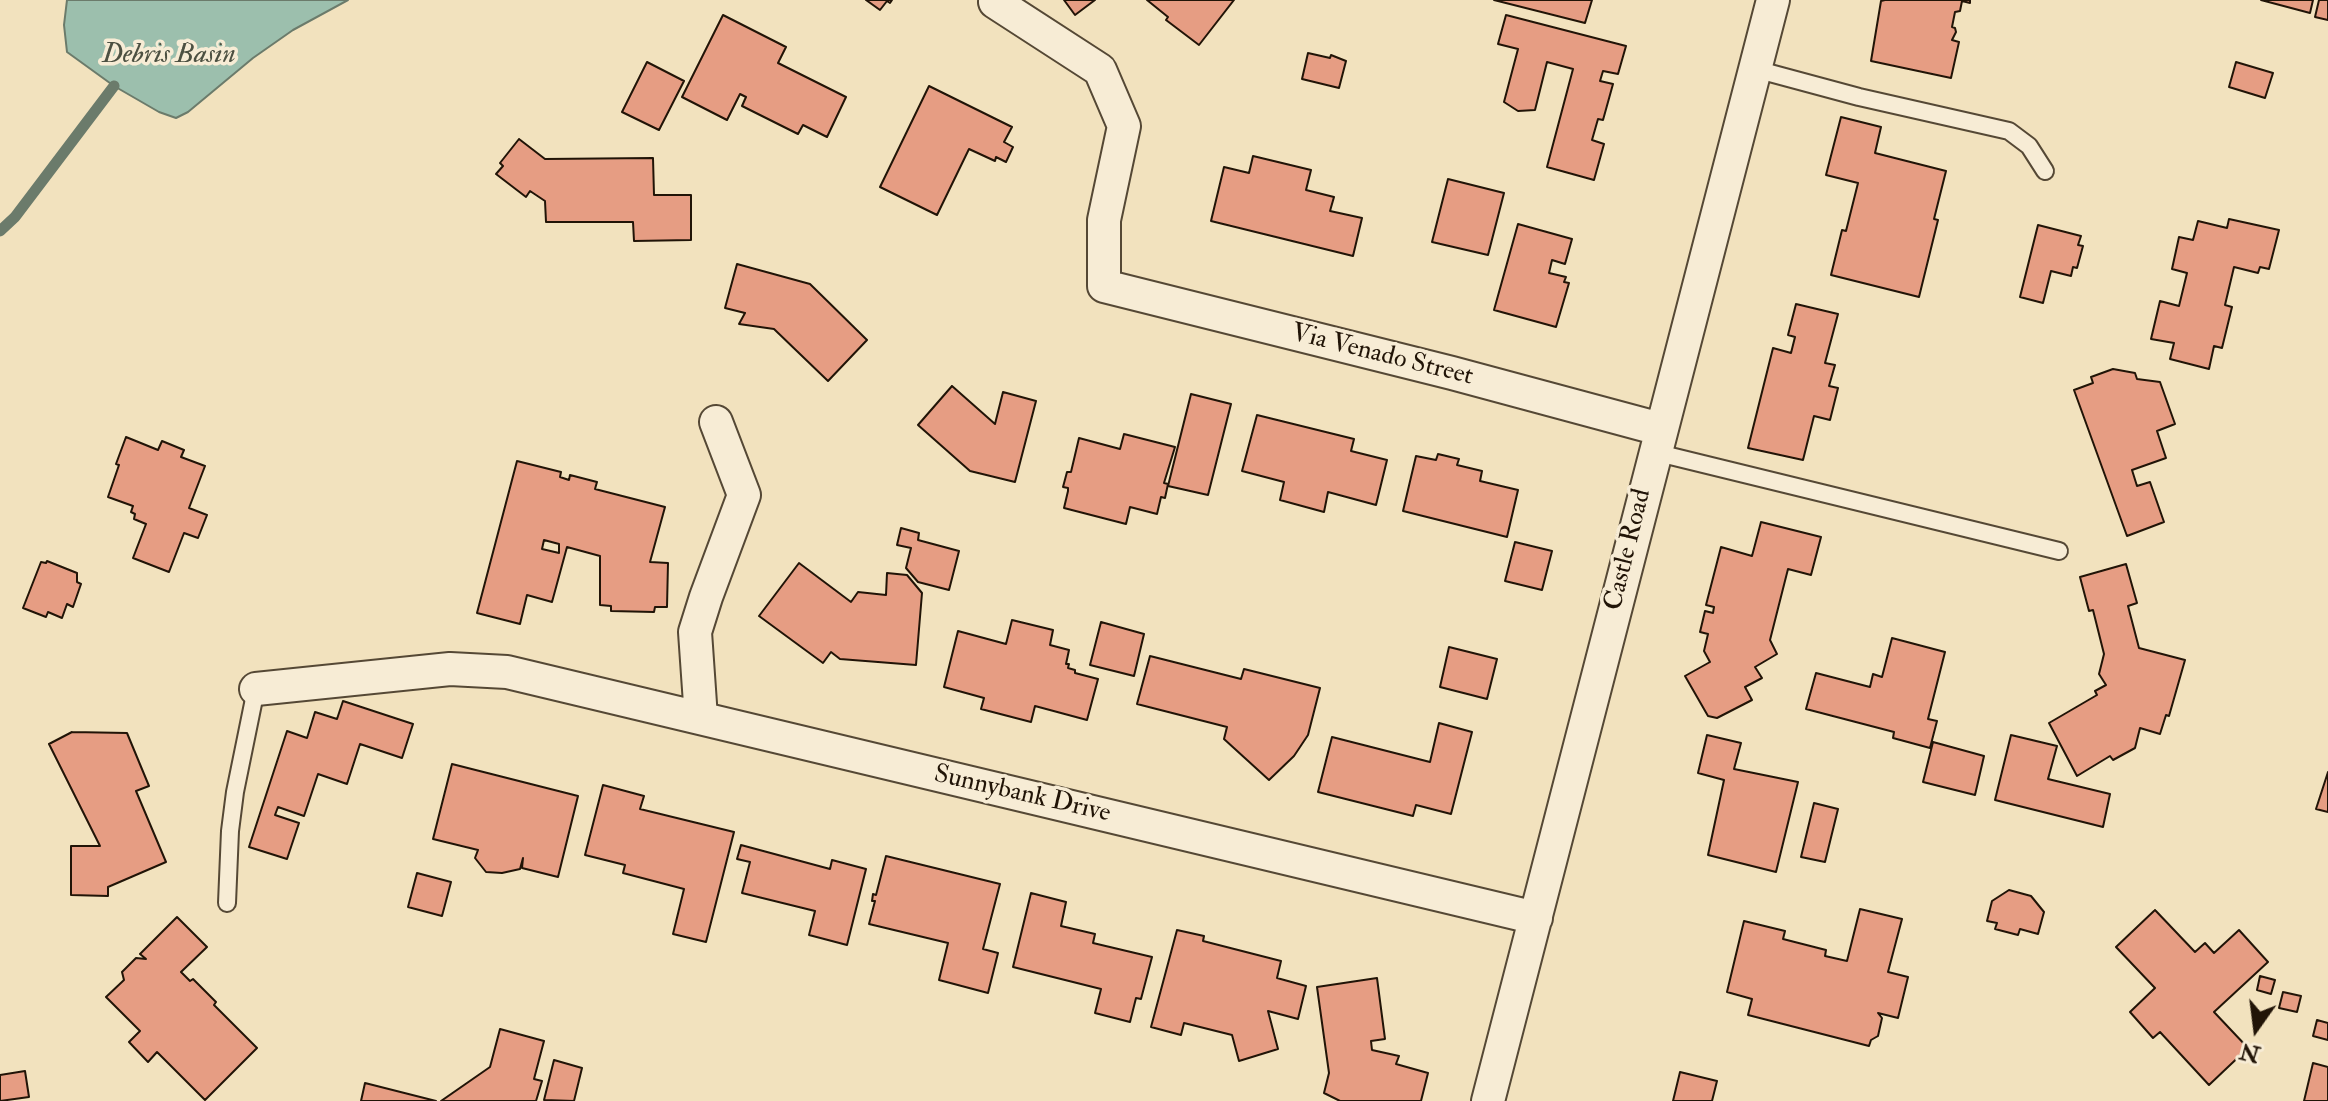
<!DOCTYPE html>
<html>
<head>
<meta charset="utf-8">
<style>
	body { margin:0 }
	#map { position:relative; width:2328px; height:1101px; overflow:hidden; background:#f2e2be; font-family:"IM FELL Double Pica",serif }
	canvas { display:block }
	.north { position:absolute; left:2216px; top:989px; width:80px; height:80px; -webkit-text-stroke:6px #f7ecd5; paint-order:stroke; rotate:194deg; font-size:22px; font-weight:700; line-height:32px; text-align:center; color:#211407 }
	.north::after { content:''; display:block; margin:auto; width:28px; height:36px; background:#211407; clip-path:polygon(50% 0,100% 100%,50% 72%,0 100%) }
</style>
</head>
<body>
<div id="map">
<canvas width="2328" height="1101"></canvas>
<div class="north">N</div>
</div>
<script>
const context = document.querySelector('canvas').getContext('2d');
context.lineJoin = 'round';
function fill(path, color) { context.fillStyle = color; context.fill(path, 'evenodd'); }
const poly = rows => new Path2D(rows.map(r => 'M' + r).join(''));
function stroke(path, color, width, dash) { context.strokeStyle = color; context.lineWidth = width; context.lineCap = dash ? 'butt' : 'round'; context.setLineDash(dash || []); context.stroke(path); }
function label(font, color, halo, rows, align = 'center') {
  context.font = font + ' "IM FELL Double Pica",serif'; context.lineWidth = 7; context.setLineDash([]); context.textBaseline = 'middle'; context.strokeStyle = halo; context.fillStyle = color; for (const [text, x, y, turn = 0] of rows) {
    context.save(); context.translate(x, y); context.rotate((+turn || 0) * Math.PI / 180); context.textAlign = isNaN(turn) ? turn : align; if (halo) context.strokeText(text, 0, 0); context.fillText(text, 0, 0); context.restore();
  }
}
const water = poly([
	[67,0,348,0,293,30,253,58,188,112,176,118,159,112,114,86,67,52,64,25,67,0]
]);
fill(water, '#9cbfad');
stroke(water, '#6b7b6b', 2);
stroke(poly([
	[0,231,15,217,114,86]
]), '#6b7b6b', 11);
const building = poly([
	[866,0,892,0,890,3,887,1,880,10,866,0],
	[1064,0,1095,0,1075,15,1064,0],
	[1147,0,1234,0,1199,45,1166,20,1168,17,1147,0],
	[1494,0,1592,0,1585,23,1494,0],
	[1885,0,1970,0,1970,3,1962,1,1960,11,1955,12,1952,27,1955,28,1956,32,1952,40,1959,42,1951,78,1871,61,1881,1,1885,0],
	[2261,0,2313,0,2310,13,2261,0],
	[2319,0,2328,0,2328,20,2315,17,2319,0],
	[723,15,786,47,778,63,846,97,827,137,803,125,798,134,742,106,746,97,740,94,727,120,682,97,723,15],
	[1506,15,1626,46,1618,74,1603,71,1600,81,1613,84,1603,120,1598,119,1592,140,1604,144,1594,180,1547,167,1573,69,1547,62,1535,110,1518,111,1504,102,1518,49,1498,44,1506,15],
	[1308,53,1330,58,1331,55,1346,61,1339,88,1302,79,1308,53],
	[647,62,684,81,659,130,622,112,647,62],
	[2236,62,2273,73,2265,98,2229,87,2236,62],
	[929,86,1012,127,1004,142,1013,147,1006,162,996,157,995,161,969,149,937,215,880,187,929,86],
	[1841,117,1881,127,1875,153,1946,171,1934,219,1938,220,1919,297,1831,275,1842,230,1846,231,1858,183,1826,175,1841,117],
	[519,139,545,159,653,158,654,195,691,195,691,240,634,241,633,222,546,222,545,201,530,191,526,197,496,174,503,166,500,163,519,139],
	[1253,156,1311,170,1306,190,1334,197,1330,211,1362,218,1353,256,1211,221,1224,167,1249,173,1253,156],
	[1448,179,1504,193,1488,255,1432,242,1448,179],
	[2229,219,2279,230,2269,269,2260,267,2258,273,2234,267,2225,305,2232,307,2222,348,2214,346,2209,369,2170,359,2174,343,2151,339,2160,301,2179,306,2187,273,2172,269,2179,237,2193,240,2198,221,2227,228,2229,219],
	[1518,224,1572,239,1565,264,1552,260,1549,273,1566,277,1564,282,1569,283,1556,327,1494,310,1518,224],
	[2038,225,2081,236,2078,245,2083,246,2077,268,2073,267,2071,276,2051,271,2043,303,2020,297,2038,225],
	[737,264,810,284,867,340,828,381,774,329,739,324,745,313,725,308,737,264],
	[1796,304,1838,314,1825,363,1835,365,1829,386,1838,388,1830,420,1814,416,1803,460,1748,448,1773,348,1791,353,1795,337,1788,335,1796,304],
	[2113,369,2135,373,2137,379,2160,382,2175,424,2157,431,2166,458,2132,470,2137,486,2150,482,2164,522,2127,536,2074,390,2093,383,2091,377,2113,369],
	[952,386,995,424,1003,392,1036,401,1015,482,970,471,918,425,952,386],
	[1191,394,1231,404,1208,495,1168,486,1191,394],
	[1257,415,1354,439,1351,451,1387,460,1376,505,1328,492,1324,512,1280,500,1284,482,1242,471,1257,415],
	[1124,434,1175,447,1164,483,1168,484,1165,498,1161,497,1157,514,1130,507,1126,524,1064,508,1068,491,1068,488,1063,487,1067,472,1071,472,1079,438,1120,449,1124,434],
	[126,437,158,450,162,441,184,450,181,457,205,466,189,508,207,515,198,538,184,533,169,572,133,558,146,524,134,519,135,514,131,512,133,506,108,497,119,465,116,464,126,437],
	[1438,454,1459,459,1457,465,1482,471,1480,481,1518,490,1507,537,1403,511,1416,456,1436,460,1438,454],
	[517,461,561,472,560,477,569,480,570,475,597,482,595,489,665,507,650,562,668,563,667,607,655,607,654,612,611,611,611,606,600,605,600,556,567,547,552,602,527,595,520,624,477,613,517,461],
	[544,540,559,544,559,553,542,549,544,540],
	[1761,522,1821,537,1811,575,1788,569,1770,640,1777,654,1755,667,1762,678,1745,687,1752,700,1717,718,1708,716,1685,676,1710,662,1704,651,1708,634,1700,632,1705,611,1713,613,1714,607,1706,605,1721,547,1752,556,1761,522],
	[901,528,919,533,918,540,959,551,949,590,918,582,906,568,911,548,897,545,901,528],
	[1515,542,1552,551,1542,590,1505,581,1515,542],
	[47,561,77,573,77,582,81,584,73,607,67,604,62,618,48,612,46,617,23,608,41,562,46,563,47,561],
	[799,563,851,602,858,592,886,595,887,573,907,575,922,593,916,665,840,659,831,652,823,663,759,616,799,563],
	[2126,564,2137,603,2128,606,2139,648,2185,660,2169,716,2166,715,2160,734,2140,728,2135,748,2113,760,2110,756,2077,776,2049,723,2097,695,2095,691,2106,685,2099,674,2104,654,2093,610,2089,611,2080,577,2126,564],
	[1012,620,1053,630,1050,645,1069,650,1066,664,1069,664,1068,668,1075,670,1075,673,1098,679,1087,720,1035,706,1031,722,981,709,984,698,944,687,958,631,1006,644,1012,620],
	[1101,622,1144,634,1134,676,1090,665,1101,622],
	[1892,638,1945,652,1928,719,1937,721,1930,748,1893,738,1894,732,1806,709,1816,673,1870,687,1873,674,1882,677,1892,638],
	[1449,647,1497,659,1487,699,1440,687,1449,647],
	[1150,656,1241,679,1244,669,1320,688,1308,735,1294,756,1269,780,1224,739,1227,727,1137,704,1150,656],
	[343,701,413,724,402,758,360,744,347,784,318,774,304,816,278,807,275,815,299,823,287,859,249,847,287,731,307,738,315,712,337,719,343,701],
	[1439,723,1472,732,1451,814,1416,805,1413,816,1318,792,1332,737,1430,762,1439,723],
	[72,732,127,733,149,786,136,791,166,862,108,887,108,896,71,895,71,846,100,846,49,744,72,732],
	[1707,735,1741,743,1734,769,1798,782,1776,872,1708,855,1724,780,1698,773,1707,735],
	[2011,735,2057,746,2048,779,2110,794,2103,827,1995,800,2011,735],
	[1933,742,1984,756,1975,795,1923,782,1933,742],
	[452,764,578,796,558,877,522,868,523,858,520,869,502,873,486,872,475,858,478,850,433,839,452,764],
	[2328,772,2328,812,2316,809,2328,772],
	[603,785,644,796,640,809,734,832,706,942,673,934,684,889,623,873,625,865,585,855,603,785],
	[1814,803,1838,809,1825,862,1801,857,1814,803],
	[741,845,830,869,832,860,866,869,847,945,809,935,815,911,742,893,750,862,737,859,741,845],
	[886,856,1000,884,983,949,998,953,988,993,939,980,948,943,869,924,875,901,872,901,873,894,876,895,886,856],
	[417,873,451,882,442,916,408,907,417,873],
	[2009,890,2031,896,2044,912,2038,934,2020,929,2018,935,1995,929,1997,923,1987,921,1992,901,2009,890],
	[1031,893,1066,902,1061,926,1095,934,1093,943,1152,957,1141,999,1136,998,1130,1022,1095,1013,1101,989,1013,967,1031,893],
	[1860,909,1902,919,1888,972,1908,977,1898,1018,1878,1013,1882,1018,1878,1036,1871,1040,1869,1046,1748,1015,1752,999,1727,992,1744,921,1785,931,1783,939,1826,950,1825,956,1847,961,1860,909],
	[2155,910,2195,952,2205,943,2214,953,2239,930,2268,962,2214,1012,2248,1048,2209,1085,2160,1032,2153,1038,2130,1012,2155,988,2116,947,2155,910],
	[177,917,207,947,181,972,190,981,193,979,216,1002,214,1005,257,1048,205,1100,157,1052,148,1062,129,1042,140,1031,106,997,124,980,122,972,136,958,146,959,140,954,177,917],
	[1177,930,1204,936,1203,941,1281,961,1277,978,1306,986,1298,1019,1268,1011,1278,1049,1239,1061,1232,1035,1184,1023,1181,1035,1151,1027,1177,930],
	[2260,976,2275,980,2271,994,2257,990,2260,976],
	[1377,978,1385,1039,1371,1041,1372,1050,1399,1056,1396,1064,1428,1073,1421,1101,1340,1101,1324,1093,1329,1073,1317,987,1377,978],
	[2283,992,2301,996,2297,1012,2279,1008,2283,992],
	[2317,1020,2328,1023,2328,1040,2313,1036,2317,1020],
	[500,1029,544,1041,534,1079,542,1081,536,1101,441,1101,490,1067,500,1029],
	[554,1060,582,1068,574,1101,544,1100,554,1060],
	[2313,1063,2328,1067,2328,1101,2304,1101,2313,1063],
	[25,1071,29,1097,0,1101,0,1075,25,1071],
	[1680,1072,1717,1081,1712,1101,1673,1101,1680,1072],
	[365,1083,436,1101,361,1101,365,1083]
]);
fill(building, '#e69d83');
stroke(building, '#211407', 2);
const lane = poly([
	[1755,69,1859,97,2009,131,2029,146,2045,171],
	[1654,452,2059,551],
	[227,903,230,831,235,792,256,689]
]);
const street = poly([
	[995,2,1100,70,1124,126,1104,220,1104,286,1452,373,1660,429],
	[256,689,450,669,507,672,1536,918],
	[701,718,695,632,706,597,744,495,716,422],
	[1488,1101,1773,0]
]);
stroke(lane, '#554835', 20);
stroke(street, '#554835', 36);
stroke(lane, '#f7ecd5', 16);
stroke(street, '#f7ecd5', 32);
label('26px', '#211407', '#f7ecd5', [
	["Via Venado Street",1382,356,14],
	["Castle Road",1629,550,-76],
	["Sunnybank Drive",1022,795,13]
]);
label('italic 28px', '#4c5041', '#f7ecd5', [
	["Debris Basin",169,56]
]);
</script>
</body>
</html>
